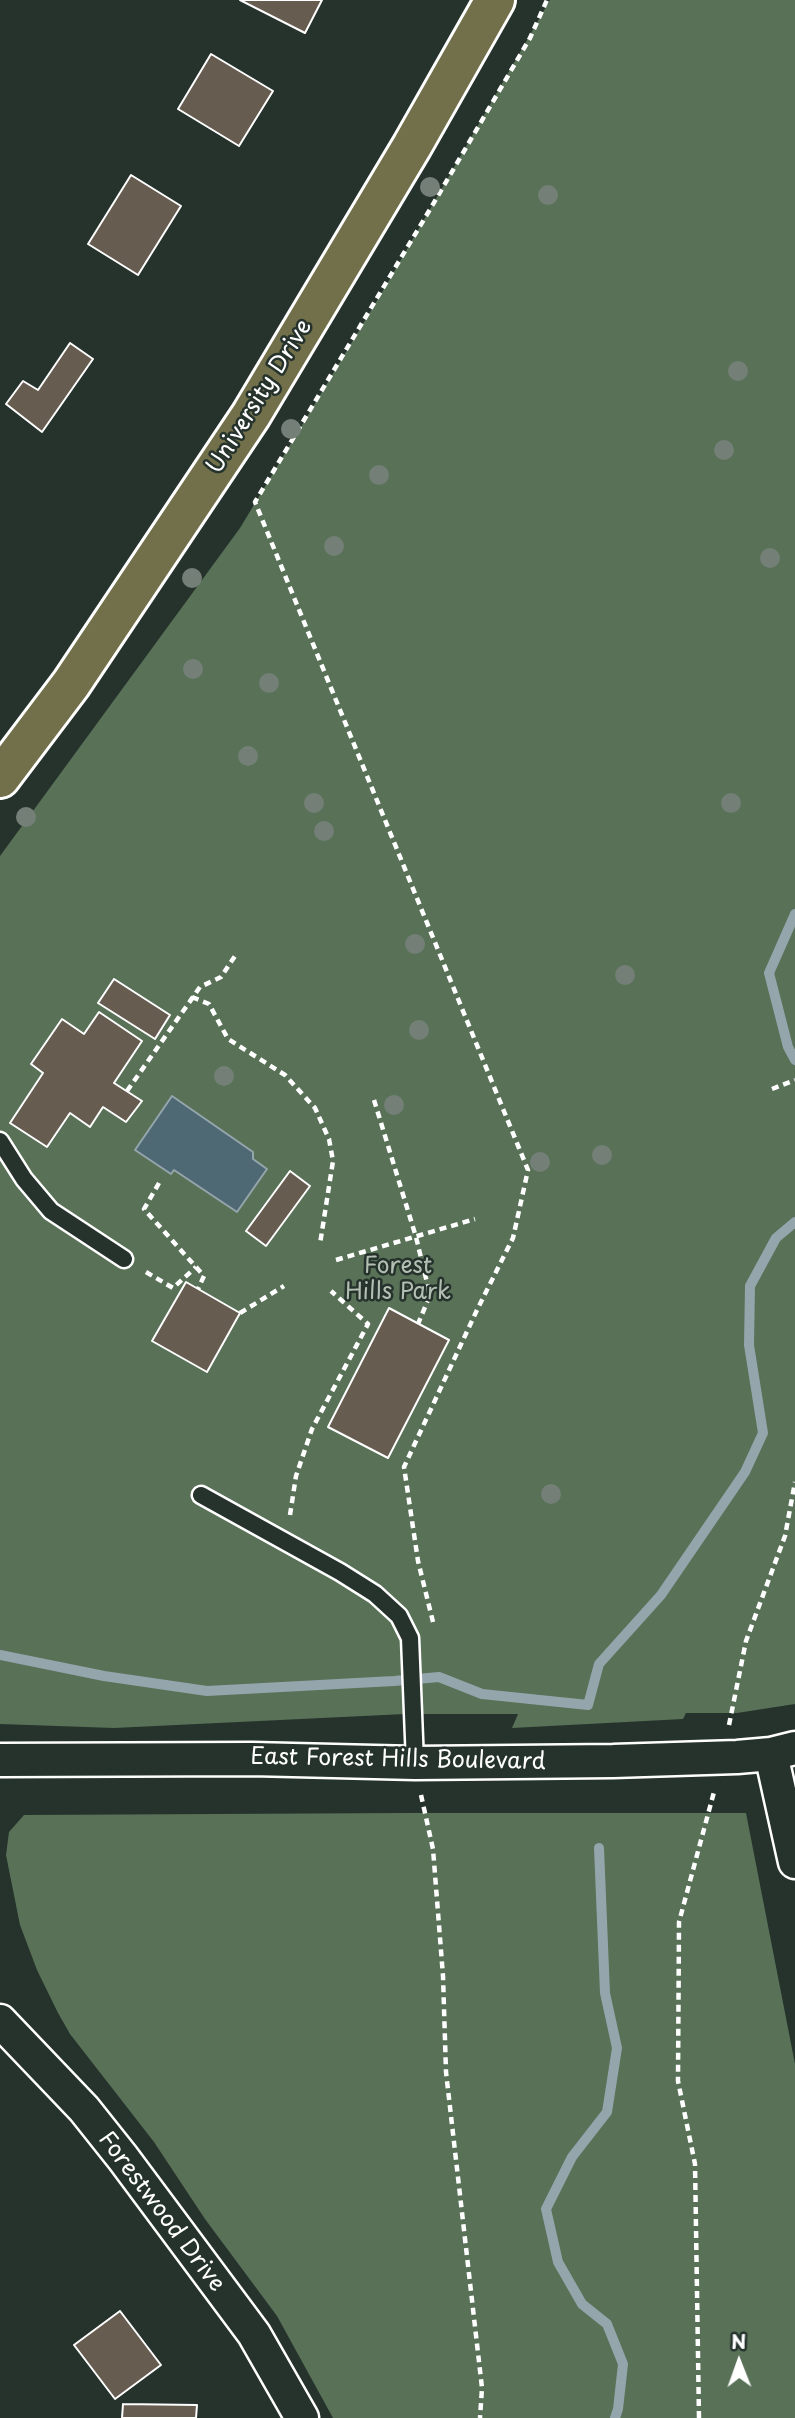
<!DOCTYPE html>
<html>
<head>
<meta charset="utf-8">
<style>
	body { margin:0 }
	#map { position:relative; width:795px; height:2418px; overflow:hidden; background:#26332d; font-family:"Playpen Sans",sans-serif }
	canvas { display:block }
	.north { position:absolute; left:704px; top:2327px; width:70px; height:70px; -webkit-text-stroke:5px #26332d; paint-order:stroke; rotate:359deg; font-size:19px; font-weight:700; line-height:28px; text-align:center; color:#fff }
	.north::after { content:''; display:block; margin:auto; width:24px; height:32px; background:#fff; clip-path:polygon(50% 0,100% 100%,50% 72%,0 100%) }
</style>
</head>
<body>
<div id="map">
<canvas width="795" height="2418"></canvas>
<div class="north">N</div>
</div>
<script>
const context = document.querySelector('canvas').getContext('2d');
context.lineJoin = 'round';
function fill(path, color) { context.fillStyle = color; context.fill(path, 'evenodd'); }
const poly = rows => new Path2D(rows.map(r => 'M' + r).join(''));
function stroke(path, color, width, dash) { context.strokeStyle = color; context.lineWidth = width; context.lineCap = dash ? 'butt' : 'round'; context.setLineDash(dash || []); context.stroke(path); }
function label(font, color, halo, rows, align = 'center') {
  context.font = font + ' "Playpen Sans",sans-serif'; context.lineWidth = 5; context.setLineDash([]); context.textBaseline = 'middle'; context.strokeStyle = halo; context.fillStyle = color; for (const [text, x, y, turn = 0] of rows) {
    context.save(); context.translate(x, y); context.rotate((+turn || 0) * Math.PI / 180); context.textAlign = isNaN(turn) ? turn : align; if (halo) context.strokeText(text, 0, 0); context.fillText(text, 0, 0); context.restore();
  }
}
fill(poly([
	[550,0,795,0,795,1704,737,1713,686,1713,683,1719,512,1728,518,1714,405,1714,114,1728,0,1724,0,856,240,528,387,284],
	[405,1813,746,1813,795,2064,795,2418,333,2418,277,2316,205,2219,154,2142,70,2034,58,2013,37,1970,20,1925,6,1855,9,1832,24,1815]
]), '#587157');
const water = poly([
	[172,1096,253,1152,253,1159,267,1169,237,1212,174,1170,171,1174,135,1150,172,1096]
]);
fill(water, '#4f6974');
stroke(water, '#95a5ac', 2);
stroke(poly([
	[795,914,769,973,788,1047,795,1060],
	[0,1655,104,1676,207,1691,394,1681,439,1677,482,1694,588,1705,599,1664,661,1595,745,1472,763,1433,749,1345,750,1286,776,1238,795,1222],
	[599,1848,605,1993,617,2048,607,2112,572,2157,546,2209,558,2262,582,2304,607,2324,623,2364,618,2409,615,2418]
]), '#95a5ac', 10);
const building = poly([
	[240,0,322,0,305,33,240,0],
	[211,54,273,91,239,146,178,109,211,54],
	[131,175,181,206,138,275,88,244,131,175],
	[70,343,93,359,42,432,6,404,23,381,38,390,70,343],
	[114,979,170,1015,155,1039,98,1003,114,979],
	[99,1012,142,1041,114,1083,142,1101,126,1122,103,1107,90,1127,70,1113,47,1147,10,1123,43,1073,31,1064,62,1019,84,1034,99,1012],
	[290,1171,310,1186,266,1246,246,1231,290,1171],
	[186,1282,240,1313,207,1372,152,1341,186,1282],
	[389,1308,449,1340,388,1458,328,1427,389,1308],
	[120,2311,161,2365,115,2399,74,2345,120,2311],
	[123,2404,197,2405,196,2418,122,2418,123,2404]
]);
fill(building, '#665c50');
stroke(building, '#fff', 2);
const lane = poly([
	[0,1141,24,1179,51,1211,124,1259],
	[201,1495,340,1572,375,1594,399,1616,410,1638,415,1763]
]);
const street = poly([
	[771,1754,795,1862],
	[0,1760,252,1759,415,1763,613,1761,737,1757,771,1754,795,1748],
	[0,2021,84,2109,123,2158,254,2334,302,2418]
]);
const primary = poly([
	[0,778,71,684,251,415,412,146,495,0]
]);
stroke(lane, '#fff', 21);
stroke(street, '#fff', 37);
stroke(primary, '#fff', 44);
stroke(poly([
	[192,997,209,1004,228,1039,285,1075,315,1108,329,1139,333,1161,320,1244],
	[772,1089,795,1080],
	[127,1091,200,987,221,977,235,956],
	[374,1100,416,1237,430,1295,418,1324],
	[159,1183,144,1209,204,1276,198,1289],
	[336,1260,475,1219],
	[146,1272,173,1288,196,1267],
	[240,1313,284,1286],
	[290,1515,296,1476,312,1429,368,1324,331,1291],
	[433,1622,418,1561,404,1467,477,1310,513,1238,528,1170,255,502,432,206,530,38,547,0],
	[729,1725,746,1641,785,1536,795,1482],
	[421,1795,433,1849,443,1976,446,2072,482,2388,480,2418],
	[699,2418,695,2164,678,2081,679,1922,714,1792]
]), '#fff', 4.5, [7, 5]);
stroke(lane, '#26332d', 16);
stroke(street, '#26332d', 32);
stroke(primary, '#71704a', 38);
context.fillStyle = '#748077';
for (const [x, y] of [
	[430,187],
	[548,195],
	[738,371],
	[291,429],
	[724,450],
	[379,475],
	[334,546],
	[770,558],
	[192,578],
	[193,669],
	[269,683],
	[248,756],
	[314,803],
	[731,803],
	[26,817],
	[324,831],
	[415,944],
	[625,975],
	[419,1030],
	[224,1076],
	[394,1105],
	[602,1155],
	[540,1162],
	[551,1494]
]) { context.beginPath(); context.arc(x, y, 10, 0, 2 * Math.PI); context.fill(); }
label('23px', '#fff', '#26332d', [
	["University Drive",260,397,-58],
	["East Forest Hills Boulevard",398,1760,1],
	["Forestwood Drive",161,2212,53]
]);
label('23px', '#b4bfb3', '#26332d', [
	["Forest",398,1267],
	["Hills Park",398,1293]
]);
</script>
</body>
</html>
